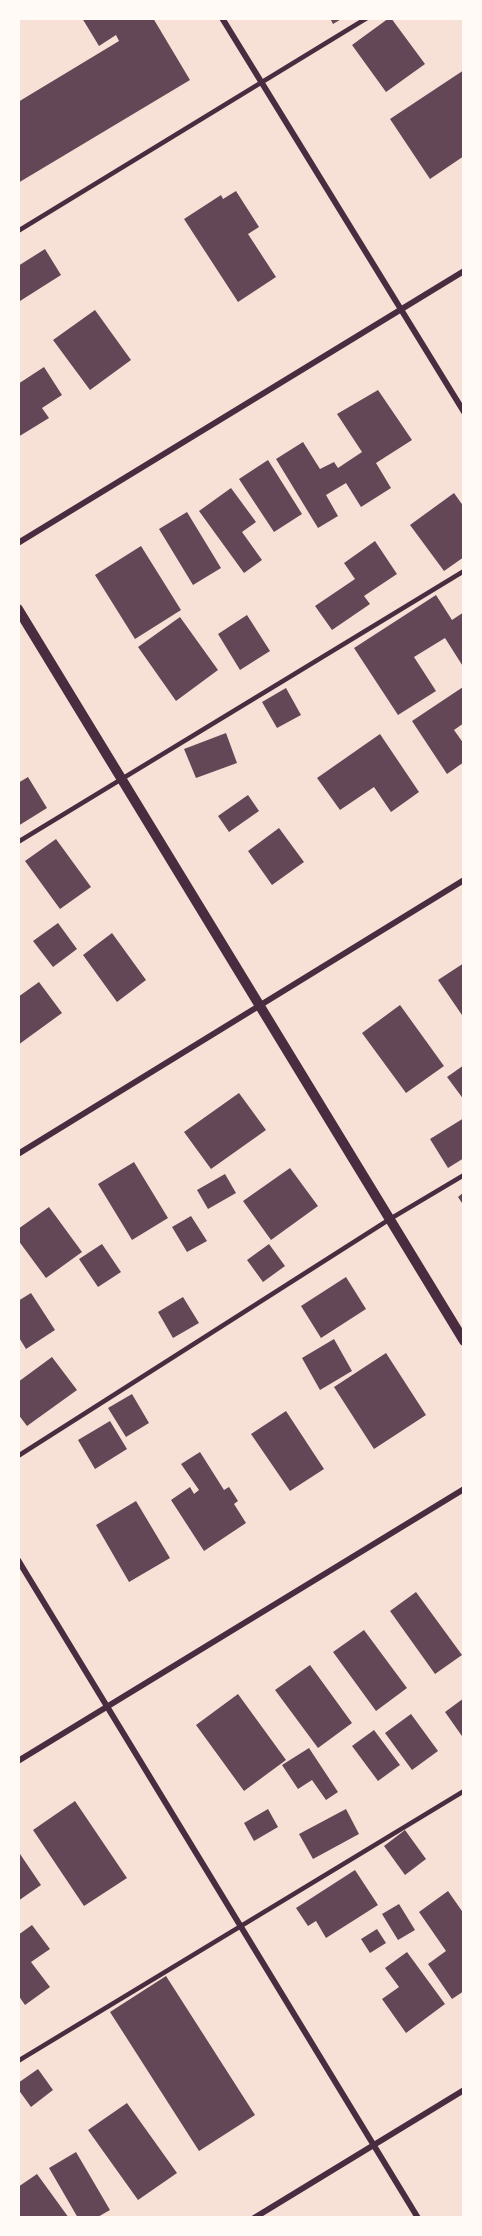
<!DOCTYPE html>
<html>
<head>
<meta charset="utf-8">
<style>
	body { margin:0 }
	#map { position:relative; width:482px; height:2236px; overflow:hidden; background:#f7e1d7; font-family:Merriweather,serif }
	canvas { display:block }
	.frame { position:absolute; inset:0; border:20px solid #fffaf5; pointer-events:none }
</style>
</head>
<body>
<div id="map">
<canvas width="482" height="2236"></canvas>
<div class="frame"></div>
</div>
<script>
const context = document.querySelector('canvas').getContext('2d');
context.lineJoin = 'round';
function fill(path, color) { context.fillStyle = color; context.fill(path, 'evenodd'); }
const poly = rows => new Path2D(rows.map(r => 'M' + r).join(''));
function stroke(path, color, width, dash) { context.strokeStyle = color; context.lineWidth = width; context.lineCap = dash ? 'butt' : 'round'; context.setLineDash(dash || []); context.stroke(path); }
fill(poly([
	[82,18,153,18,190,80,18,183,18,102,119,41,116,35,99,46],
	[330,18,343,18,333,24],
	[389,18,391,18,425,64,386,92,352,45],
	[464,70,464,156,430,179,390,119],
	[236,191,259,227,248,234,276,277,238,302,184,219,221,195,223,199],
	[45,249,61,275,20,301,18,298,18,266],
	[95,310,131,360,90,390,53,340],
	[44,367,62,395,42,408,49,418,18,437,18,384],
	[378,390,412,440,376,463,391,488,361,507,346,483,326,495,338,516,318,528,276,459,303,442,320,469,334,462,338,468,362,452,337,414],
	[268,460,302,514,274,532,239,479],
	[231,488,256,522,242,532,262,560,244,573,199,511],
	[454,493,464,507,464,557,444,571,410,525],
	[187,512,221,568,193,585,159,529],
	[375,541,397,574,364,596,370,604,332,630,315,606,355,579,344,563],
	[141,546,181,610,135,639,95,575],
	[436,595,452,620,464,612,464,668,445,638,414,657,436,691,398,715,354,648],
	[247,615,270,651,240,670,218,634],
	[180,617,218,670,176,701,138,647],
	[463,687,464,723,454,730,464,744,464,762,447,774,412,721],
	[286,688,301,715,277,728,262,702],
	[226,733,237,763,196,778,184,749],
	[380,734,419,792,391,812,374,787,340,810,317,778],
	[28,777,47,808,18,826,18,783],
	[248,795,259,811,229,832,218,816],
	[279,828,304,862,272,885,248,851],
	[56,839,91,887,60,909,25,861],
	[58,923,77,949,53,967,33,941],
	[112,933,146,980,117,1002,83,955],
	[464,963,464,1018,438,980],
	[39,982,62,1013,18,1045,18,997],
	[400,1005,444,1066,406,1093,362,1033],
	[464,1065,464,1100,447,1077],
	[239,1093,266,1130,211,1169,184,1132],
	[464,1118,464,1158,448,1168,430,1139],
	[134,1162,168,1218,132,1240,98,1184],
	[290,1168,318,1206,271,1240,243,1201],
	[225,1174,236,1193,208,1209,197,1190],
	[464,1192,464,1206,458,1197],
	[49,1207,82,1252,46,1278,18,1240,18,1229],
	[191,1216,207,1241,187,1252,172,1227],
	[102,1244,121,1272,98,1287,79,1259],
	[269,1244,285,1266,263,1282,247,1260],
	[346,1277,366,1309,321,1338,301,1306],
	[31,1293,55,1330,26,1349,18,1336,18,1301],
	[183,1297,199,1323,173,1338,158,1312],
	[334,1339,352,1371,320,1390,302,1358],
	[386,1353,426,1415,374,1449,334,1387],
	[52,1357,77,1390,27,1426,18,1414,18,1382],
	[132,1394,149,1423,126,1437,108,1408],
	[286,1411,324,1469,290,1491,251,1434],
	[110,1421,127,1449,95,1469,78,1440],
	[200,1452,224,1490,229,1487,238,1501,234,1504,246,1523,204,1551,171,1500,190,1487,194,1494,199,1490,181,1464],
	[136,1501,170,1558,129,1582,96,1525],
	[416,1592,462,1655,435,1674,390,1611],
	[364,1630,407,1688,376,1711,333,1652],
	[310,1665,352,1723,318,1748,275,1690],
	[238,1694,286,1760,244,1791,196,1725],
	[464,1698,464,1739,445,1712],
	[411,1714,438,1751,412,1770,385,1733],
	[374,1730,400,1765,378,1781,352,1746],
	[309,1748,338,1792,326,1800,312,1780,298,1789,282,1765],
	[75,1801,127,1878,84,1906,33,1830],
	[268,1809,278,1827,254,1841,244,1823],
	[346,1809,359,1834,313,1859,299,1834],
	[405,1830,426,1859,405,1875,384,1846],
	[18,1851,41,1885,18,1901],
	[355,1870,378,1905,326,1938,316,1921,308,1926,296,1908],
	[448,1891,464,1914,464,1991,452,1999,428,1964,446,1951,419,1912],
	[399,1904,415,1930,398,1940,382,1914],
	[32,1925,50,1949,31,1962,50,1987,25,2005,18,1995,18,1935],
	[377,1929,386,1943,370,1953,361,1939],
	[407,1952,445,2004,406,2033,382,1999,399,1987,385,1968],
	[166,1976,255,2115,199,2151,110,2012],
	[38,2069,53,2090,31,2107,18,2089,18,2083],
	[127,2103,177,2173,138,2200,88,2130],
	[76,2152,110,2210,96,2218,78,2218,49,2168],
	[37,2174,69,2218,20,2218,18,2215,18,2187]
]), '#644757');
stroke(poly([
	[18,231,367,18],
	[18,842,464,571],
	[18,1456,390,1219,464,1175],
	[18,2061,464,1791]
]), '#4a2c40', 4.5);
stroke(poly([
	[222,18,464,412],
	[18,543,464,271],
	[18,1154,464,880],
	[18,1560,418,2218],
	[18,1761,464,1489],
	[254,2218,464,2090]
]), '#4a2c40', 6);
stroke(poly([
	[18,609,464,1341]
]), '#4a2c40', 10);
</script>
</body>
</html>
